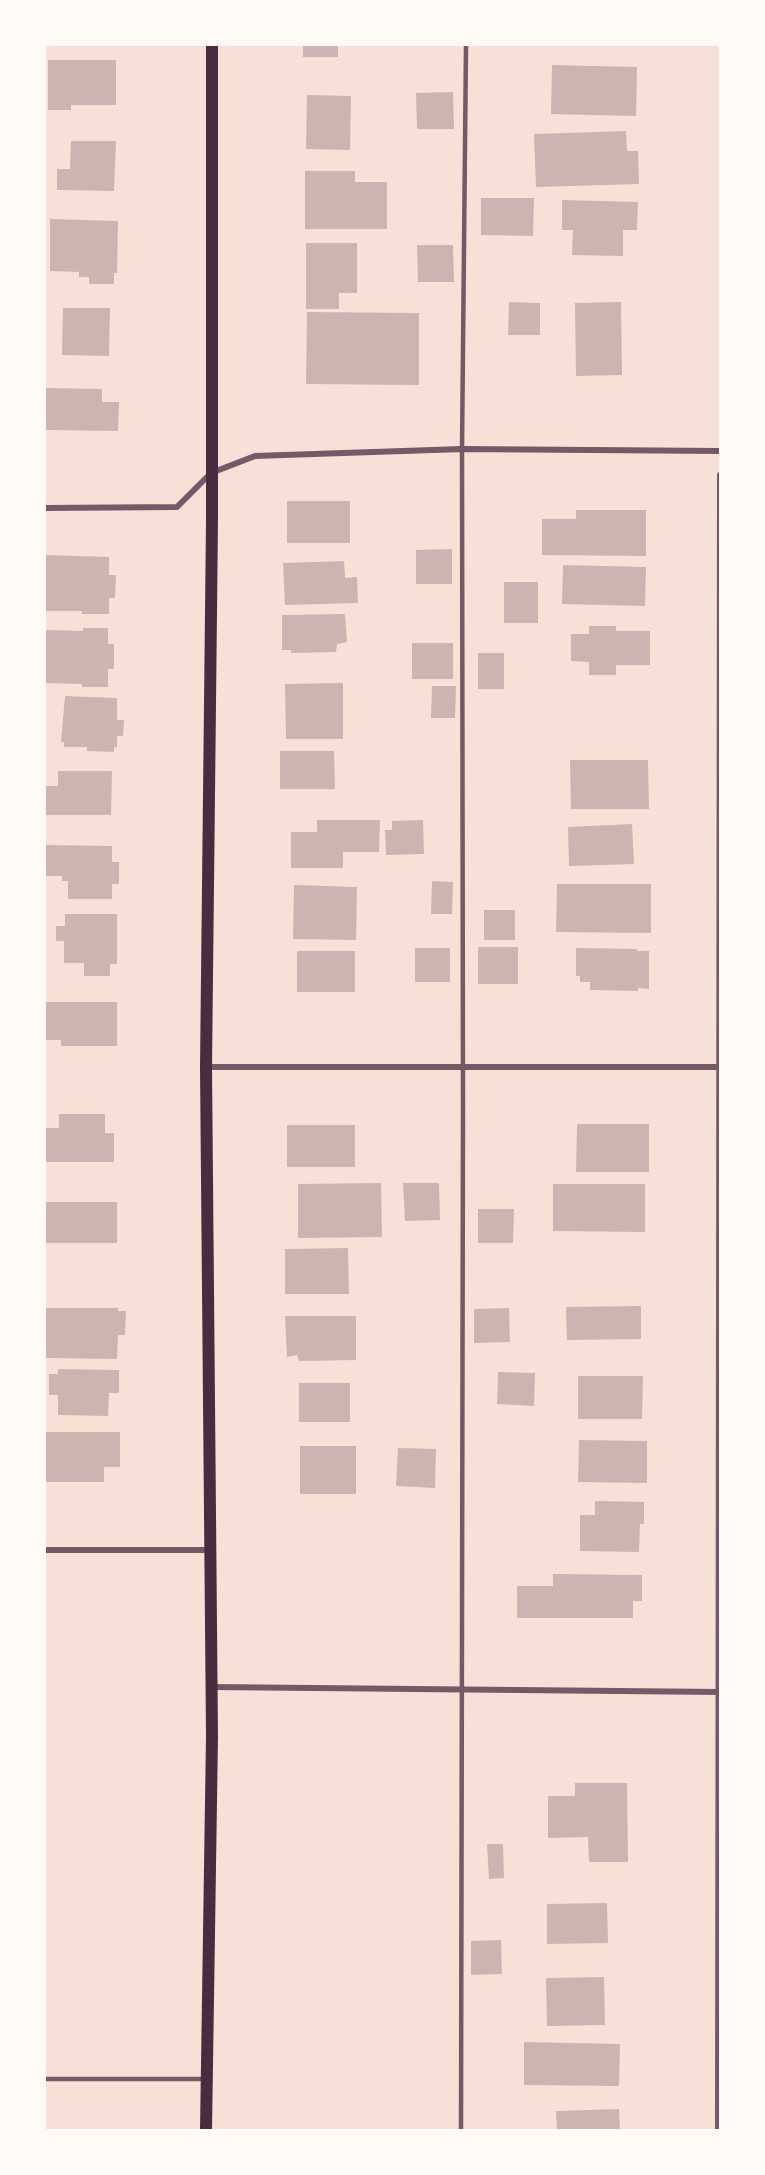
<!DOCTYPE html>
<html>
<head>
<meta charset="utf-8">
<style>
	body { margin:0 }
	#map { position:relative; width:765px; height:2175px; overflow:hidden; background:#f7e1d7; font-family:Raleway,sans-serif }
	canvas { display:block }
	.frame { position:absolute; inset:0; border:46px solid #fffaf5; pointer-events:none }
</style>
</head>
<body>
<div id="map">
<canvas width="765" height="2175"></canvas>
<div class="frame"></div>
</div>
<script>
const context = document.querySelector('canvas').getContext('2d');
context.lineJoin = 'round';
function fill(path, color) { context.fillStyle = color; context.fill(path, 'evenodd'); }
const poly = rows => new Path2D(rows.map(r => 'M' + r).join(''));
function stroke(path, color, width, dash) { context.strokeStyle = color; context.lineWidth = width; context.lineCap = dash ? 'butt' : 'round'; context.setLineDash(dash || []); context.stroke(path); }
fill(poly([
	[303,45,338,45,338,57,303,57],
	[48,60,116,60,116,105,71,105,71,110,48,110],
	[552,65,637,67,636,116,551,114],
	[453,92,454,129,417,129,416,93],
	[307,95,351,96,350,150,306,149],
	[626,131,627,151,638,151,639,184,536,187,534,134],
	[71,141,116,141,114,191,57,190,57,169,70,169],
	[305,171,355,171,355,182,387,182,387,229,305,229],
	[481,198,534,198,533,236,481,235],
	[562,200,638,202,637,230,623,230,623,256,572,255,573,230,562,230],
	[50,219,118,221,117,273,114,273,114,284,89,284,89,277,79,277,79,272,50,271],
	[306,243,357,243,357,293,339,293,339,309,306,309],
	[417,245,453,245,454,282,418,282],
	[509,302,540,303,540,335,508,335],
	[621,302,622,375,576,376,575,303],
	[63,308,110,308,109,356,62,355],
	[307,312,419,313,419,385,306,384],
	[45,388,102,389,102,402,119,402,118,431,45,430],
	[287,501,350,501,350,543,287,543],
	[576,510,646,510,646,556,542,555,542,519,576,519],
	[452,549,452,584,416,584,416,550],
	[45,555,109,557,109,575,116,575,115,598,109,598,109,614,82,614,82,611,45,611],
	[344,561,345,578,357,577,358,603,285,605,283,563],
	[563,565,646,567,645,606,562,604],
	[504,582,538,582,538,623,504,623],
	[345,614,347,642,337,644,336,652,291,653,291,650,282,650,282,615],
	[589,626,616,626,616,631,650,631,650,665,616,665,616,675,589,675,589,662,571,661,571,634,589,634],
	[83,628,108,628,108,644,114,644,114,669,108,669,108,687,82,687,82,684,45,683,45,630,83,631],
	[412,643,453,643,453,679,412,679],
	[478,653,504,653,504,689,478,689],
	[343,683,343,739,286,739,285,684],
	[432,686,456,686,455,718,431,718],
	[65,696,117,698,117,720,124,720,123,736,117,736,117,747,114,747,114,752,87,751,87,747,64,747,64,742,61,742],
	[280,751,334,751,335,789,280,789],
	[570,760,648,760,649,809,571,809],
	[58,771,112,771,111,815,45,815,45,786,58,786],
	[317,820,380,820,379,852,343,852,343,868,291,868,291,832,317,832],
	[423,820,424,854,386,855,385,830,392,830,392,821],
	[632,824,634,864,569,866,568,827],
	[45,845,112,846,112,862,119,862,119,884,112,884,112,899,68,899,68,881,62,881,62,876,45,876],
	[432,881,453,882,452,914,431,914],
	[557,884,651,884,651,933,556,932],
	[294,885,357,887,356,940,293,939],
	[484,910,515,910,515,940,484,940],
	[65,914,117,914,117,964,110,964,110,976,84,976,84,963,64,963,64,941,56,941,56,926,65,926],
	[478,947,518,947,518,984,478,984],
	[415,948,450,948,450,982,415,982],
	[576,948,637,949,637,951,649,951,649,989,638,988,638,991,590,990,590,982,580,982,580,976,576,976],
	[297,951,355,951,355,992,297,992],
	[45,1002,117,1002,117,1046,61,1046,61,1040,45,1040],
	[59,1114,105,1114,105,1133,114,1133,114,1162,45,1162,45,1128,59,1128],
	[577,1124,649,1124,649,1172,576,1172],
	[287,1125,355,1125,355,1167,287,1167],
	[381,1183,382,1237,298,1238,298,1184],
	[403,1183,439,1183,440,1220,405,1221],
	[553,1184,645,1184,645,1232,553,1231],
	[45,1202,117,1202,117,1243,45,1243],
	[478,1209,514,1209,513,1243,478,1243],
	[348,1248,349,1294,285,1294,285,1249],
	[641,1306,641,1339,567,1340,566,1307],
	[45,1308,118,1308,118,1311,126,1311,125,1335,118,1335,117,1359,45,1358],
	[509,1308,510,1342,474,1343,474,1309],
	[285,1316,356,1316,356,1360,299,1361,297,1355,287,1357],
	[58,1369,119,1370,119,1393,109,1393,108,1416,58,1415,58,1395,49,1395,49,1374,58,1374],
	[498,1372,535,1373,534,1406,497,1404],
	[578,1376,643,1376,642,1419,578,1419],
	[299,1383,350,1383,350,1422,299,1422],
	[45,1432,120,1432,120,1467,104,1467,104,1482,45,1482],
	[579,1440,647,1441,647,1483,578,1482],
	[300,1446,356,1446,356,1494,300,1494],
	[398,1448,436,1449,435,1488,396,1486],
	[595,1501,644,1502,644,1524,640,1524,639,1552,580,1551,580,1515,595,1515],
	[553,1574,642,1575,642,1601,633,1601,633,1618,517,1618,517,1586,553,1586],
	[575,1783,627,1783,628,1862,589,1862,588,1837,548,1838,548,1796,575,1796],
	[487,1844,503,1844,504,1878,489,1879],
	[607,1903,608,1943,547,1944,547,1904],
	[501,1940,502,1974,471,1975,471,1941],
	[604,1977,605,2025,547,2026,546,1978],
	[524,2042,620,2044,619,2086,524,2085],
	[619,2109,620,2130,557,2130,556,2111]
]), '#ccb4b1');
stroke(poly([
	[45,2079,204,2079],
	[461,2130,463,1106,462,449,466,45]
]), '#755966', 4.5);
stroke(poly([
	[45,508,177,507,211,473,255,456,462,449,720,451],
	[206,1067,719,1067],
	[45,1550,210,1550],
	[211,1687,720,1692],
	[718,2130,720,475]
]), '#755966', 6);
stroke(poly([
	[206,2130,212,1736,206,1067,212,521,212,45]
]), '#4a2c40', 12);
</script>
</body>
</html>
